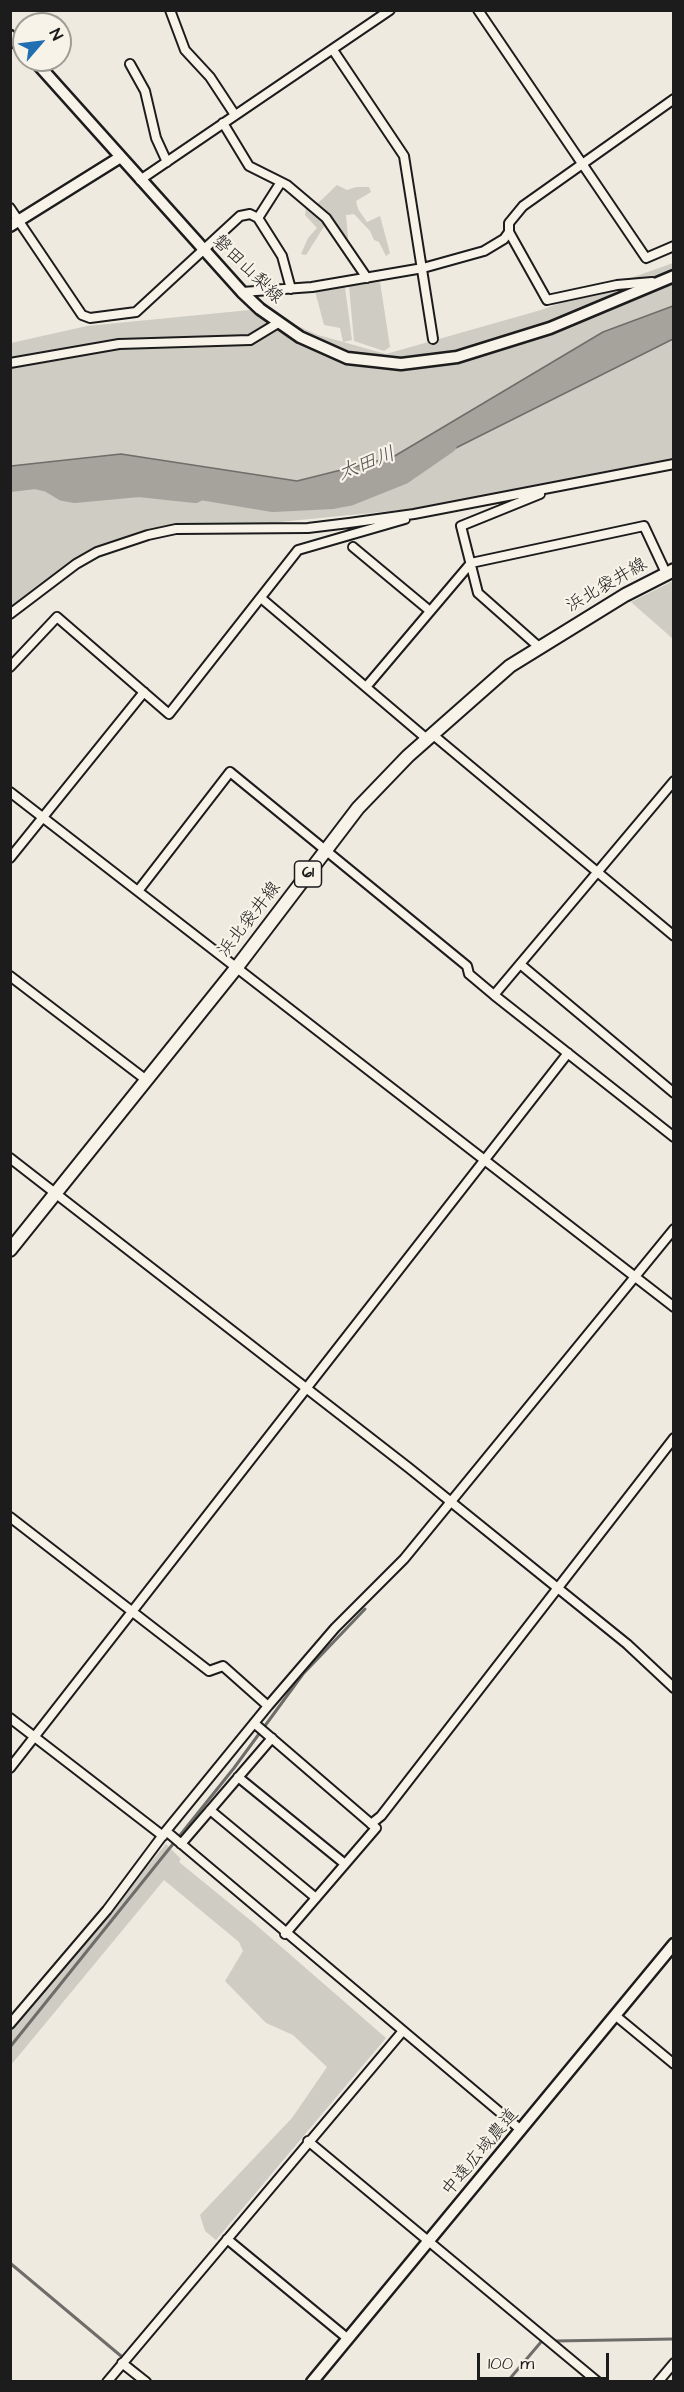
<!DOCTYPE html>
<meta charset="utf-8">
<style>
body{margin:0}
#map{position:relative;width:684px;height:2392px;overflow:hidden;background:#eeeae0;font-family:"Architects Daughter",sans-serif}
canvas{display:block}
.frame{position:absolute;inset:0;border:12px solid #1c1c1c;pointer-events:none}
.north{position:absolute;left:12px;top:12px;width:60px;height:60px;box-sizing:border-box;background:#f7f3e8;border:2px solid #9f9d96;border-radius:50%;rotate:62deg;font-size:16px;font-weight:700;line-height:24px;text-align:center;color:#1c1c1c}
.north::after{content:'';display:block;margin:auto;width:21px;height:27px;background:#1f6fb2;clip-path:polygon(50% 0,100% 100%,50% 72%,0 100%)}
.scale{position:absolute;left:477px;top:2353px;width:132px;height:27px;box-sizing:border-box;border:3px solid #1c1c1c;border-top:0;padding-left:8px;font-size:18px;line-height:21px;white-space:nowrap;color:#1c1c1c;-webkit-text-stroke:4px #f7f3e8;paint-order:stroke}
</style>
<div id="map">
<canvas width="684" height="2392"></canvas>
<div class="frame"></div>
<div class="north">N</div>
<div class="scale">100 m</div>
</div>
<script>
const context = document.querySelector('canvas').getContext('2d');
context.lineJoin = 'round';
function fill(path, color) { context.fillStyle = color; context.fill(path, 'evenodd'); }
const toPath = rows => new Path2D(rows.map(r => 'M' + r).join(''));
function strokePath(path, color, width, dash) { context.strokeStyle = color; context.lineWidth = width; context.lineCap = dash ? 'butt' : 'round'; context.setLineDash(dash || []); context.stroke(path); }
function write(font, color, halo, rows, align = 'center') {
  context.font = font + ' "Architects Daughter","Klee One",sans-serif'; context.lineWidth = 4.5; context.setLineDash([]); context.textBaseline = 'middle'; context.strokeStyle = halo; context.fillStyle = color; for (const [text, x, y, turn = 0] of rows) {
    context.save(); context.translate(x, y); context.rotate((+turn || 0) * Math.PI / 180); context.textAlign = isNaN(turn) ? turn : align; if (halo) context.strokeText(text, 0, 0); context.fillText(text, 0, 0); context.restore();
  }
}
const green = toPath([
 [337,185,347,190,356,187,369,187,371,192,356,201,358,209,367,222,380,216,390,253,386,256,379,242,374,240,370,231,354,214,346,215,348,237,345,249,325,225,306,255,301,254,308,238,317,228,305,215,306,208,317,204],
 [673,263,673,464,462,504,148,535,80,561,11,614,11,343,87,326,260,309,318,335,386,354,541,310],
 [380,282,390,347,384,351,354,341,349,286],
 [345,287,352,340,343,342,340,328,324,325,315,291],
 [673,581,673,639,631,602],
 [166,1844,181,1859,179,1862,255,1924,386,2038,216,2240,205,2231,200,2215,292,2118,327,2067,293,2035,266,2023,225,1981,243,1951,239,1942,164,1880,11,2065,11,2029]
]);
const water = toPath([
 [673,306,673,339,378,487,333,501,273,504,201,492,195,495,139,489,86,495,62,492,50,485,11,484,11,466,121,454,297,481,393,457,603,332,673,306]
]);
const stream = toPath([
 [10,2047,234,1768,303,1674,365,1609],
 [10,2263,152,2382],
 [554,2341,674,2339],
 [507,2382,541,2342,547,2341]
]);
const river = toPath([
 [10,484,35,481,48,484,63,493,74,495,139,489,195,495,201,492,273,504,333,501,349,498,404,476,449,445]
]);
const minor = toPath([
 [170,10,185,50,210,77,235,115],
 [478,10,646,258,674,246],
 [333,50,404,156,433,339],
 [130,64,145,91,156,138,167,162],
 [223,123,249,166,287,185,326,218,367,278],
 [140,180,390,10],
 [10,208,82,315,90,318,136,312,240,216,250,214,258,218,282,256,291,289],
 [258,218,281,182],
 [652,282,617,285,547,300,509,232,509,223,523,206,674,99],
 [242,292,312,287,423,268,484,251,504,239,509,232],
 [10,363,119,344,250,340,278,323],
 [353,547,430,611],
 [261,598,427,739],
 [10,614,76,564,97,552,148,535,176,529,308,528,349,523,414,514,674,464],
 [539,647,478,593,461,526,540,494],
 [10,667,57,617,169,714,298,550,405,519],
 [366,687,471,563,644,526,666,573],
 [432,734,674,936],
 [10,792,674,1307],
 [10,858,144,692],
 [138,891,230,772,467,966,469,974,494,995,674,1137],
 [520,964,674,1093],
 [10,976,145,1079],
 [494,995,674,781],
 [10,1158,409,1468,627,1644,674,1688],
 [10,1517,209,1671,223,1666,268,1706],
 [10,1718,163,1836],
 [254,1723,376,1828,285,1934],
 [10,1768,568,1053],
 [238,1777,345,1864],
 [210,1810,316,1898],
 [371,1824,381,1816,674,1438],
 [166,1831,521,2130],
 [181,1844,272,1738],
 [616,2016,674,2064],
 [10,2024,107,1910,166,1831,268,1706,335,1628,404,1559,674,1229],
 [308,2141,598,2382],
 [227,2239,347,2338],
 [122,2363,146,2382],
 [107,2382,402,2032],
 [658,2382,674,2363]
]);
const tertiary = toPath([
 [10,226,119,158],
 [312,2382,674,1944]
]);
const secondary = toPath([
 [10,36,24,50],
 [34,60,242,292,260,309,300,337,347,358,401,364,457,357,550,328,674,276]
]);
const primary = toPath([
 [10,1250,237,967,358,808,408,756,510,666,625,595,674,570]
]);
const shields = [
 [308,874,27]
];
const shieldNames = [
 ["61",308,874]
];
const streetNames = [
 ["磐田山梨線",247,270,44],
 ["浜北袋井線",607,586,-30],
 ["浜北袋井線",250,920,-52],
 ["中遠広域農道",481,2153,-50]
];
const waterNames = [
 ["太田川",367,465,-21]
];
fill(green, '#cfccc3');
fill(water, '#a6a39d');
strokePath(water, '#6f6d69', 1.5);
strokePath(stream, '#6f6d69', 3);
strokePath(river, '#a6a39d', 16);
strokePath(minor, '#1c1c1c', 12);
strokePath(tertiary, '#1c1c1c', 15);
strokePath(secondary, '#1c1c1c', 15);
strokePath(primary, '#1c1c1c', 16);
strokePath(minor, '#f7f3e8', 8);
strokePath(tertiary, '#f7f3e8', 10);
strokePath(secondary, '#f7f3e8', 10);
strokePath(primary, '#f7f3e8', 12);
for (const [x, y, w] of shields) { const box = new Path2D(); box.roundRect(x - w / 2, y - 13, w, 26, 4.5); context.fillStyle = '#f7f3e8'; context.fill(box); strokePath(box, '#1c1c1c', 1.5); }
write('bold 16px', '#1c1c1c', null, shieldNames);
write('18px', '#1c1c1c', '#f7f3e8', streetNames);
write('italic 20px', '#535250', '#f7f3e8', waterNames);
</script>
